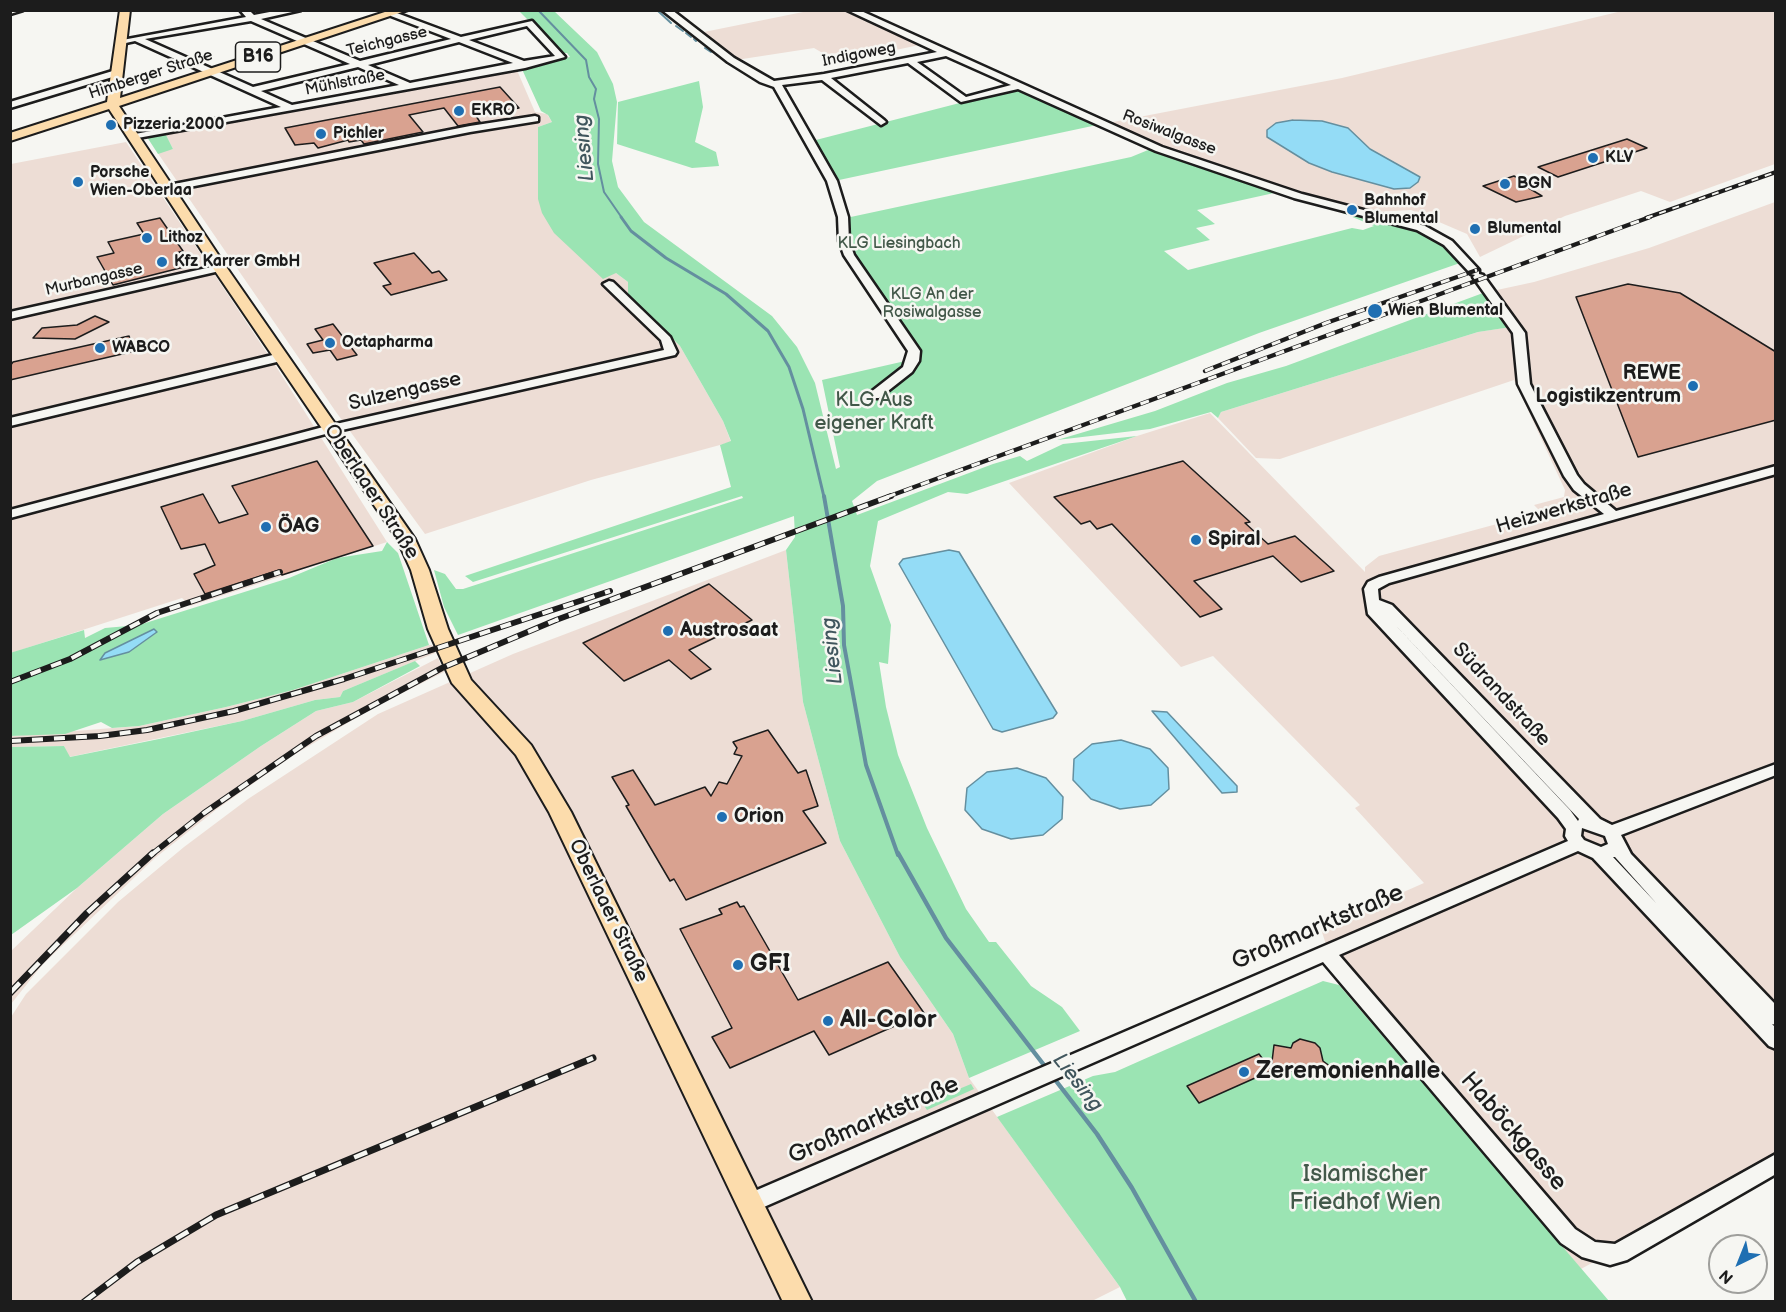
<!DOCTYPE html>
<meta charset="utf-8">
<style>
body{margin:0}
#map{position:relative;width:1786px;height:1312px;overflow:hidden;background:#f6f6f2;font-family:"Balsamiq Sans",sans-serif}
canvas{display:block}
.frame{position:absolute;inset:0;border:12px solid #1c1c1c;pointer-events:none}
.north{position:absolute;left:1708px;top:1234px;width:60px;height:60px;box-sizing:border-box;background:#f6f6f2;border:2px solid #9f9f9c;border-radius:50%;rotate:223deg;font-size:16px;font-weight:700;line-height:24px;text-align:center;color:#1c1c1c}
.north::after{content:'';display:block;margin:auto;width:21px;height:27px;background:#1f6fb2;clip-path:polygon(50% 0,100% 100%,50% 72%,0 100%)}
</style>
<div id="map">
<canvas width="1786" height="1312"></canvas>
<div class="frame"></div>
<div class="north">N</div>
</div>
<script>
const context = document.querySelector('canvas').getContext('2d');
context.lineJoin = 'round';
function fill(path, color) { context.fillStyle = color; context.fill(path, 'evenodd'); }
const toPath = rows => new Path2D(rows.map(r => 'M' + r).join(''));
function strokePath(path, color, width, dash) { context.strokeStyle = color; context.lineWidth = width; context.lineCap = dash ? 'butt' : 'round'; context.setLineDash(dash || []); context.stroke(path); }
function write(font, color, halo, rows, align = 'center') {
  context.font = font + ' "Balsamiq Sans",sans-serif'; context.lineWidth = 5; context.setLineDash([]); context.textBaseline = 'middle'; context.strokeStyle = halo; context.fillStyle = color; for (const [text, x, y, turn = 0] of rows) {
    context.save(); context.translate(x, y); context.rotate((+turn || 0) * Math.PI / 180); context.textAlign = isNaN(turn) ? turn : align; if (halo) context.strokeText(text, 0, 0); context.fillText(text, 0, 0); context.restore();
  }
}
const built = toPath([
 [808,11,844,11,919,45,854,59,843,52,826,55,814,48,736,60,699,33],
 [1622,11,1775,11,1775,164,1670,202,1641,191,1565,216,1480,257,1467,234,1411,210,1377,212,1315,197,1181,154,1108,123,1342,78],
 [516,68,535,112,547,114,552,122,538,127,538,142,616,273,628,282,629,294,680,346,723,421,731,442,591,480,425,534,336,412,157,152,173,149,165,133],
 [126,142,277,368,387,542,190,606,182,598,11,653,11,164],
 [1775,202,1775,1162,1581,1269,1339,985,1321,929,1341,917,1349,916,1424,883,1355,808,1360,805,1213,656,1181,667,1009,483,1137,436,1210,413,1365,572,1365,567,1379,556,1541,512,1534,505,1564,497,1565,490,1514,380,1280,459,1256,458,1218,418,1221,412,1478,332,1510,327,1483,293,1534,282,1649,248],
 [786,550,803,702,840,841,900,957,953,1034,969,1078,1120,1287,1090,1302,11,1302,11,1017,26,994,118,902,184,847,248,799,378,714,513,654],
 [429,645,432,645,435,653,343,691,340,697,315,700,242,721,69,757,64,746,11,747,10,736,139,726,226,707,293,690],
 [438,658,444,672,376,706,292,756,217,809,155,858,43,964,11,1004,11,951,77,888,163,814,261,746,316,711,353,702]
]);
const green = toPath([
 [519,11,554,11,597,52,613,84,617,102,612,161,618,187,644,222,772,316,797,347,815,383,836,469,840,467,822,380,914,359,849,245,846,218,1131,157,1153,148,1274,193,1197,210,1215,224,1196,228,1210,240,1164,251,1188,270,1352,228,1363,230,1374,226,1338,211,1414,229,1439,243,1460,263,1259,333,877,481,852,501,857,515,993,464,1020,456,1027,461,1063,444,1137,436,967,494,948,492,878,521,870,566,891,625,888,664,879,662,886,707,898,755,927,828,966,909,989,942,996,942,1031,986,1062,1007,1080,1031,969,1078,953,1034,900,957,840,841,803,702,786,550,795,537,794,516,458,635,444,607,434,570,445,574,456,589,463,589,743,498,742,496,473,582,465,576,731,487,720,445,731,441,723,421,680,346,628,294,628,282,616,273,603,279,554,233,542,213,538,199,538,127,552,122,548,115,541,111,521,67,570,57,567,53,561,53],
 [699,81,703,107,695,142,716,152,719,166,692,168,617,144,618,102],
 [1018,88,1097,125,839,180,812,141],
 [165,133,173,149,158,154,147,137],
 [1483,293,1511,327,1478,332,1221,412,1218,418,1211,412,1150,429,1057,440,1155,411,1227,383,1286,366],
 [387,542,398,553,429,645,293,690,226,707,139,726,112,728,101,722,65,734,10,736,10,653,84,630,85,638,105,628,139,625,289,578,337,558,382,551],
 [154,629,156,633,129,652,105,653],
 [415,661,420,666,353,702,316,711,261,746,163,814,77,888,11,935,11,747,64,746,70,757,159,739,242,721,315,700,340,697,343,691],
 [1323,981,1339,985,1609,1301,1127,1301,1120,1287,997,1117,1093,1076,1115,1072,1142,1060],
 [971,1084,974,1089,927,1110,923,1104]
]);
const water = toPath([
 [1293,120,1322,121,1348,128,1370,149,1420,177,1418,182,1410,188,1394,189,1332,172,1309,163,1267,137,1267,130,1276,123,1293,120],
 [949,550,959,552,1057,713,1053,718,1002,732,993,729,899,564,903,559,949,550],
 [154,629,157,632,129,652,100,660,105,653,154,629],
 [1152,711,1167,712,1237,786,1237,792,1222,793,1152,711],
 [1121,740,1150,749,1168,768,1169,789,1151,805,1120,809,1091,799,1073,780,1074,759,1092,744,1121,740],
 [1017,768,1046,778,1063,797,1062,819,1043,835,1011,839,982,829,965,810,967,788,987,772,1017,768]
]);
const streamFar3 = toPath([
 [538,10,586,60,589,77,596,89,594,99,599,119,598,164,604,192,622,218],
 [658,11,671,23],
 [676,26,683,31],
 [686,33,691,37],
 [694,39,696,41],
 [705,48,711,52]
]);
const streamFar2 = toPath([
 [621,217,631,231,666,258,726,294,768,331,789,367,803,409,824,497]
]);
const streamFar1 = toPath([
 [824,496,843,606,844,645,866,765,898,855]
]);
const stream = toPath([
 [898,853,946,938,1047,1069],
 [1053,1077,1097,1134,1132,1188,1196,1302]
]);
const building = toPath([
 [500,87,519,108,476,116,480,122,458,126,444,108,409,115,423,132,364,144,361,140,349,142,348,140,318,148,314,143,295,145,285,128,500,87],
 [1627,139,1647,148,1558,177,1538,167,1627,139],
 [1514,176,1527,183,1522,184,1542,196,1516,202,1483,186,1514,176],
 [160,218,183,251,179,252,188,266,113,285,97,257,114,253,108,242,144,234,137,223,160,218],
 [414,253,432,273,439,271,447,280,391,295,383,286,391,284,374,263,414,253],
 [1628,284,1680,293,1776,352,1776,420,1638,457,1576,297,1628,284],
 [95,316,109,322,75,339,33,338,42,328,77,325,95,316],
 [333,324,343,337,357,355,337,360,330,350,313,353,307,344,323,340,315,329,333,324],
 [129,336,135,351,10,380,10,366,13,362,129,336],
 [317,461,373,546,282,575,279,570,205,594,194,574,215,565,205,544,181,549,161,507,203,494,219,523,248,514,232,486,317,461],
 [1183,461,1250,522,1245,523,1268,544,1295,536,1334,571,1301,582,1273,556,1194,581,1222,609,1200,617,1112,524,1097,529,1090,521,1081,524,1054,497,1183,461],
 [709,584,752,620,689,650,711,669,691,679,669,660,624,681,583,643,709,584],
 [768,730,798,773,806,770,818,806,803,811,826,843,686,900,674,879,670,881,626,806,629,805,612,777,633,770,655,805,705,787,711,796,719,782,727,784,742,756,734,754,737,748,733,742,768,730],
 [737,902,740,907,744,906,798,1000,888,962,924,1013,829,1055,814,1031,730,1068,712,1037,732,1028,680,929,722,914,719,909,737,902],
 [1300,1039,1315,1043,1320,1048,1323,1061,1335,1070,1315,1078,1302,1076,1282,1066,1199,1103,1187,1086,1259,1054,1271,1070,1274,1045,1291,1048,1293,1043,1300,1039]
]);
const minor = toPath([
 [10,10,23,10,10,14,10,10],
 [240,10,249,10,254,15,280,10,301,10,261,19,360,61,451,39,391,16,390,14,394,12,461,37,532,21,565,57,525,68,132,139,130,137,135,134,281,107,135,41,121,44,117,41,246,17,240,10],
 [251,21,350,64,253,87,145,39,251,21],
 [527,26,555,56,524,61,469,40,527,26],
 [459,42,513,63,410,83,368,65,459,42],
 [358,67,399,85,292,105,261,91,358,67],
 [662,10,672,10,734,58,774,81,824,74,937,52,847,10,859,10,1162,147,1302,194,1425,226,1452,241,1479,270,1479,274,1483,275,1525,333,1530,384,1577,475,1584,484,1616,511,1776,466,1776,474,1389,583,1378,589,1379,600,1392,605,1600,819,1612,825,1776,764,1776,775,1621,835,1631,854,1776,1005,1776,1025,1772,1024,1776,1028,1776,1049,1769,1046,1593,858,1578,851,1339,955,1575,1229,1595,1242,1615,1244,1776,1154,1776,1174,1627,1260,1610,1265,1582,1257,1561,1243,1323,962,757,1210,750,1212,743,1210,740,1203,743,1196,1568,841,1565,836,1566,829,1558,818,1368,614,1364,589,1368,582,1379,577,1604,514,1574,490,1564,476,1518,384,1513,333,1473,277,1475,275,1471,274,1444,245,1417,230,1294,198,1156,151,1018,89,961,102,908,63,831,78,884,120,886,122,881,125,822,80,782,85,837,181,848,217,849,241,854,255,920,351,919,361,912,372,879,398,871,398,871,392,903,367,908,351,844,255,839,241,838,217,827,181,774,87,760,82,728,62,662,10],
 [946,56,1011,85,966,97,917,62,946,56],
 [1382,611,1579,819,1578,821,1570,810,1382,611],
 [1582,828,1605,836,1608,844,1601,847,1584,840,1581,836,1582,828],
 [1613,857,1615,857,1657,904,1613,857],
 [116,70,120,73,119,75,10,108,10,102,116,70],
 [535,116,538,117,538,121,470,132,169,191,164,188,169,185,470,126,535,116],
 [220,265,225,268,224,270,10,319,10,312,220,265],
 [609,281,613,282,670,337,677,352,675,355,333,432,10,518,10,510,327,426,664,350,661,340,605,286,603,284,609,281],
 [281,353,285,354,285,360,10,426,10,418,281,353]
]);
const major = toPath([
 [120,10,130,10,120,98,391,10,408,10,119,106,227,268,415,539,429,570,448,629,471,680,531,745,571,812,812,1302,783,1302,549,812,516,755,452,683,428,629,411,570,397,539,213,268,109,109,10,141,10,133,107,102,120,10]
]);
const railFar3 = toPath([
 [1646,218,1776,172]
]);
const railFar2 = toPath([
 [1205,371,1326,323,1477,270],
 [887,497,1650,217]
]);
const railFar1 = toPath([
 [10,682,70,659,157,613,280,572],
 [10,741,100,736,147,730,234,711,344,679,610,591],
 [151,855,204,813,316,736,442,668,556,620,891,496]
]);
const rail = toPath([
 [10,993,87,913,153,853],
 [84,1302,137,1262,216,1215,593,1058]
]);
const markers = [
 [459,111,6,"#1f6fb2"],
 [111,125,6,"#1f6fb2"],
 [321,134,6,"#1f6fb2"],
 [1593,158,6,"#1f6fb2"],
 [78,182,6,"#1f6fb2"],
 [1505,184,6,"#1f6fb2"],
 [1352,210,6,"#1f6fb2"],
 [1475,229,6,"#1f6fb2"],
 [147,238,6,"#1f6fb2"],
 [162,262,6,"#1f6fb2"],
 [1375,311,8,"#1f6fb2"],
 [330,343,6,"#1f6fb2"],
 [100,348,6,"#1f6fb2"],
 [1693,386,6,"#1f6fb2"],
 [266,527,6,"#1f6fb2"],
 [1196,540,6,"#1f6fb2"],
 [668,631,6,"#1f6fb2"],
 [722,817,6,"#1f6fb2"],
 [738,965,6,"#1f6fb2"],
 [828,1021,6,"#1f6fb2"],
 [1244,1072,6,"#1f6fb2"]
];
const farStreetnames = [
 ["Teichgasse",387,42,-14],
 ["Indigoweg",859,55,-11],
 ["Himberger Straße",151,75,-18],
 ["Mühlstraße",345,83,-11],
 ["Rosiwalgasse",1169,133,21],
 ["Murbangasse",94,280,-13]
];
const farPoinames = [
 ["EKRO",471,111],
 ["Pizzeria 2000",123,125],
 ["Pichler",333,134],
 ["KLV",1605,158],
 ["Porsche",90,173],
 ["Wien-Oberlaa",90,191],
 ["BGN",1517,184],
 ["Bahnhof",1364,201],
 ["Blumental",1364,219],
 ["Blumental",1487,229],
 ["Lithoz",159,238],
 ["Kfz Karrer GmbH",174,262],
 ["Wien Blumental",1388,311],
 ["Octapharma",342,343],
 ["WABCO",112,348]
];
const farParknames = [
 ["KLG Liesingbach",899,244],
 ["KLG An der",932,295],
 ["Rosiwalgasse",932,313]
];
const shields = [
 [258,57,45]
];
const shieldNames = [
 ["B16",258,57]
];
const poiNames = [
 ["REWE",1681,374,"right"],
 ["Logistikzentrum",1681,397,"right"],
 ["ÖAG",278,527],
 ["Spiral",1208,540],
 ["Austrosaat",680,631],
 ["Orion",734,817]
];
const streetNames = [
 ["Sulzengasse",405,392,-13],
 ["Oberlaaer Straße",371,492,57],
 ["Heizwerkstraße",1564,509,-16],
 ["Südrandstraße",1501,695,47],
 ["Oberlaaer Straße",608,911,64]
];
const parkNames = [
 ["KLG Aus",874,401],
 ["eigener Kraft",874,424]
];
const waterNames = [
 ["Liesing",585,148,-95],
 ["Liesing",833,651,-96],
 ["Liesing",1077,1083,52]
];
const nearStreetnames = [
 ["Großmarktstraße",1318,928,-23],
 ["Großmarktstraße",874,1121,-24],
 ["Haböckgasse",1513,1132,49]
];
const nearPoinames = [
 ["GFI",750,965],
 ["All-Color",840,1021],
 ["Zeremonienhalle",1256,1072]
];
const nearParknames = [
 ["Islamischer",1365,1175],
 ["Friedhof Wien",1365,1203]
];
fill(built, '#edddd5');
fill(green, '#9be4b3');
fill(water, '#94dcf6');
strokePath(water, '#648f9f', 1.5);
strokePath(streamFar3, '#648f9f', 2);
strokePath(streamFar2, '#648f9f', 3);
strokePath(streamFar1, '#648f9f', 4);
strokePath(stream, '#648f9f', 4.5);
fill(building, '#d9a290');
strokePath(building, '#1c1c1c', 1.5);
strokePath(minor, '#1c1c1c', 5);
strokePath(major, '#1c1c1c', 4);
fill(minor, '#f6f6f2');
fill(major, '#fcdcac');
strokePath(railFar3, '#1c1c1c', 4);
strokePath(railFar2, '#1c1c1c', 4.5);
strokePath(railFar1, '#1c1c1c', 6);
strokePath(rail, '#1c1c1c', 7);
strokePath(railFar3, '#f6f6f2', 2, [7]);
strokePath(railFar2, '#f6f6f2', 3, [9]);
strokePath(railFar1, '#f6f6f2', 4, [11]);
strokePath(rail, '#f6f6f2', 4.5, [14]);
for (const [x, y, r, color] of markers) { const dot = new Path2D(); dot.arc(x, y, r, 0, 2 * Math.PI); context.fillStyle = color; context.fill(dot); strokePath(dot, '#f6f6f2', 2); }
write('16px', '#1c1c1c', '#f6f6f2', farStreetnames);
write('bold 16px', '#1c1c1c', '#f6f6f2', farPoinames, 'left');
write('16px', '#425849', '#f6f6f2', farParknames);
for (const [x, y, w] of shields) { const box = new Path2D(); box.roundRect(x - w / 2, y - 15, w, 30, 4.5); context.fillStyle = '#f6f6f2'; context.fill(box); strokePath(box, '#1c1c1c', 1.5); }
write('bold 18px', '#1c1c1c', null, shieldNames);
write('bold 20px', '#1c1c1c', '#f6f6f2', poiNames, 'left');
write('20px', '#1c1c1c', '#f6f6f2', streetNames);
write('20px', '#425849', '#f6f6f2', parkNames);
write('italic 21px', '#40565d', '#f6f6f2', waterNames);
write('24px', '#1c1c1c', '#f6f6f2', nearStreetnames);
write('bold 24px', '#1c1c1c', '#f6f6f2', nearPoinames, 'left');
write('24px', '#425849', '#f6f6f2', nearParknames);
</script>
